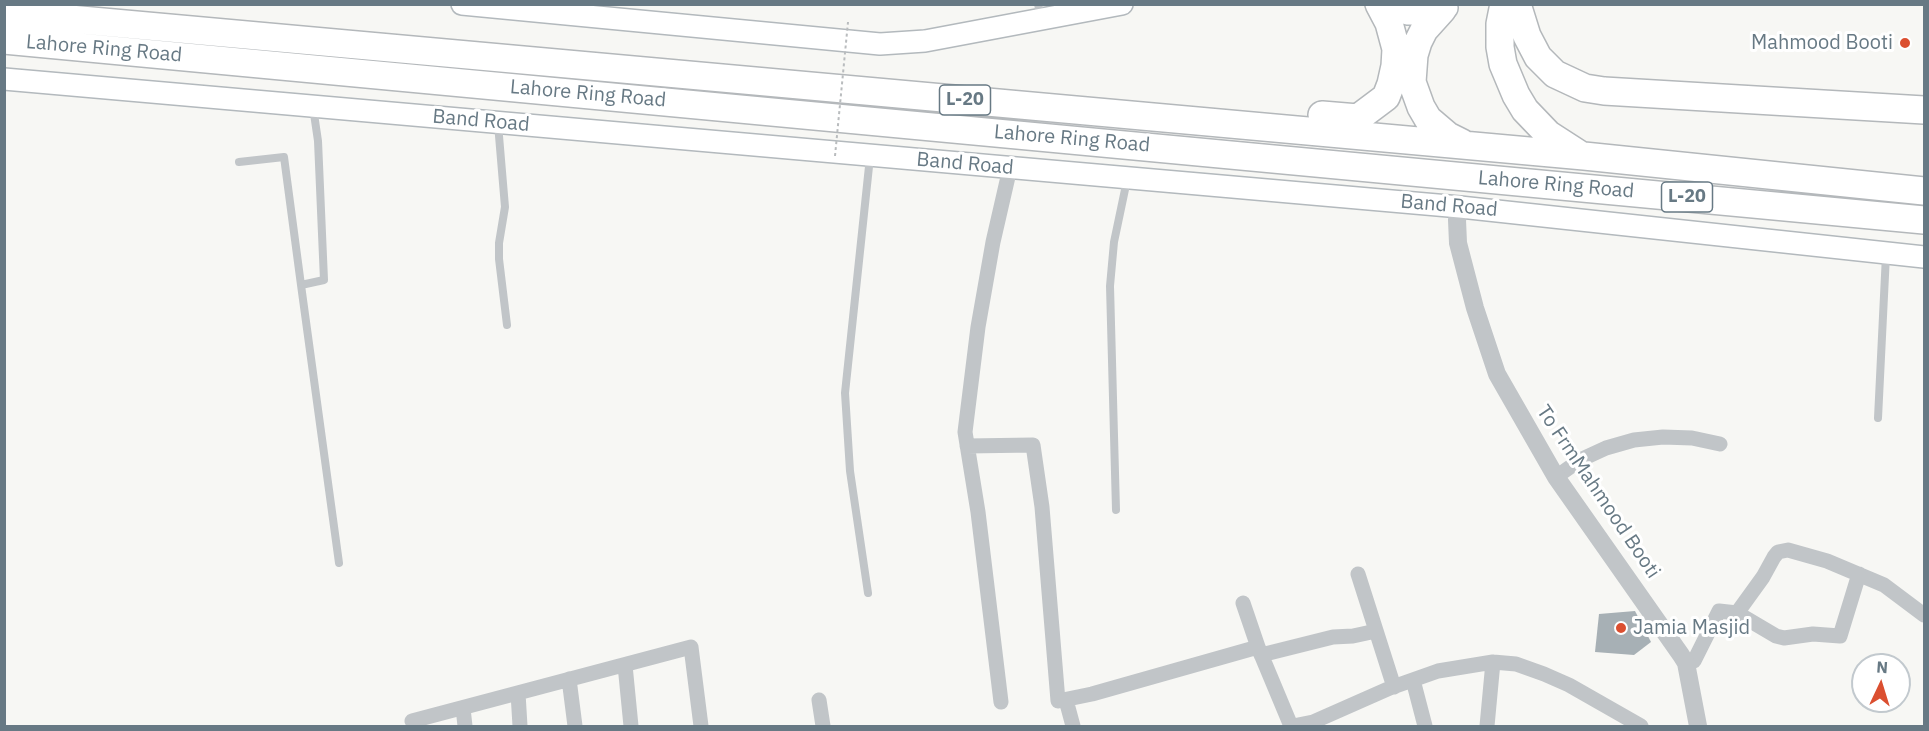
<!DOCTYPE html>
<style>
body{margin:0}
#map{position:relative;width:1929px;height:731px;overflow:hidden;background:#f7f7f4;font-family:"IBM Plex Sans",sans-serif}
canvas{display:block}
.frame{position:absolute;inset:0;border:6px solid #677984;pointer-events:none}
.north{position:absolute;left:1851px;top:653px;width:60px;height:60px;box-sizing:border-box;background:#fff;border:2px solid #c2c9ce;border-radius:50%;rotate:4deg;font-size:16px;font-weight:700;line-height:24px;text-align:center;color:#677984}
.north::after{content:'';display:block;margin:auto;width:21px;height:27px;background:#db4f30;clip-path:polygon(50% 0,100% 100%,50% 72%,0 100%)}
</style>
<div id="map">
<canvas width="1929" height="731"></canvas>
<div class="frame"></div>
<div class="north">N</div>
</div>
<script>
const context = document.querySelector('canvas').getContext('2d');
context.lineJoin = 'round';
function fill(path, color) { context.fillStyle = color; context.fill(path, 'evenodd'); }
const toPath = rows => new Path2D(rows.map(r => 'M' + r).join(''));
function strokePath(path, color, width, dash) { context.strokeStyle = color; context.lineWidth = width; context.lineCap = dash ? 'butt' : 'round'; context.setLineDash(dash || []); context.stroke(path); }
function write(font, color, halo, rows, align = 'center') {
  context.font = font + ' "IBM Plex Sans",sans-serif'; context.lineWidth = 6; context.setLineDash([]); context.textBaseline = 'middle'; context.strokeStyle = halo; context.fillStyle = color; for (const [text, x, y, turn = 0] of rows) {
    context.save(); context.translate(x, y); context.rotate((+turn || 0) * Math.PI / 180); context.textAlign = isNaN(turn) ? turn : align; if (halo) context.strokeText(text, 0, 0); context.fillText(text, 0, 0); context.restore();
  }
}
const building = toPath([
 [1635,611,1651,642,1634,655,1595,652,1599,614]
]);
const service = toPath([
 [1038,4,1041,18],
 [313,107,318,141,324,280,301,285,339,563],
 [498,124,505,207,499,243,499,259,507,325],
 [239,162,284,157,301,285],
 [1878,418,1886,255],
 [1116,510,1110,286,1114,242,1127,180],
 [868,593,850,471,845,393,870,157]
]);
const minor = toPath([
 [967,446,1033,445,1042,507,1058,701,1092,694,1258,647,1243,603],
 [1556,477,1580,460,1606,448,1634,440,1663,437,1692,438,1720,444],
 [1358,574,1394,687],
 [1737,613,1763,577,1774,557,1778,552,1788,550,1827,561,1884,585,1924,615],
 [1258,647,1291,726],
 [1261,655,1333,637,1353,636,1376,631],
 [1686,663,1694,661,1719,611,1737,613,1776,636,1784,638,1813,634,1840,636,1859,574],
 [625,665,631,726],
 [569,679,575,726],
 [1413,680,1425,726],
 [518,693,520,726],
 [819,700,823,726],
 [1066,700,1073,726],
 [1001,702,978,512,965,432,978,327,993,242,1010,168],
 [463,708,465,726],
 [412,721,691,647,701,726],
 [1293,726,1313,722,1390,688,1438,671,1493,662,1516,664,1544,674,1569,685,1641,726],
 [1487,726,1493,662]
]);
const tertiary = toPath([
 [1460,207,1457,220,1458,243,1475,308,1497,374,1556,477,1681,655,1686,663,1698,726]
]);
const secondary = toPath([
 [462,4,880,44,925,41,1122,4],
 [1383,4,1392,10,1408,14,1425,14,1447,8],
 [4,79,1460,207,1924,257]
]);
const motorway = toPath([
 [1504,4,1500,24,1500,47,1503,64,1516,95,1525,110,1548,134,1579,154],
 [1517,4,1527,36,1538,57,1555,74,1585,88,1604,91,1924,110],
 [1442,10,1424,30,1418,42,1414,55,1412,82,1421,107,1428,119,1448,136,1462,143],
 [4,13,1584,156,1924,191],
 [4,40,1924,220],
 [1322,115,1358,118,1386,97,1391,84,1395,66,1396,49,1389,23,1379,4]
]);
const pathBridge = toPath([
 [835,156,848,22]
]);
const markers = [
 [1905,43,6,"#db4f30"],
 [1621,628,6,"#db4f30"]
];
const shields = [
 [965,100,51],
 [1687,197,51]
];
const shieldNames = [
 ["L-20",965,100],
 ["L-20",1687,197]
];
const poiNames = [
 ["Mahmood Booti",1893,43],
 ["Jamia Masjid",1633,628,"left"]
];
const streetNames = [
 ["Lahore Ring Road",104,49,5],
 ["Lahore Ring Road",588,94,5],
 ["Band Road",481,121,5],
 ["Lahore Ring Road",1072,139,5],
 ["Band Road",965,164,5],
 ["Lahore Ring Road",1556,185,5],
 ["Band Road",1449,206,5],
 ["To FrmMahmood Booti",1598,492,56]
];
fill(building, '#a7b0b5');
strokePath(secondary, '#b3b9bd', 24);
strokePath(motorway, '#b4b8bb', 30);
strokePath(service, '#c1c5c8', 8);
strokePath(minor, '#c1c5c8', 15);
strokePath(tertiary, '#c1c5c8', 18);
strokePath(secondary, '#fff', 21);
strokePath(motorway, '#fff', 27);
strokePath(pathBridge, '#b9bcbe', 2, [3, 3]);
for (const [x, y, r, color] of markers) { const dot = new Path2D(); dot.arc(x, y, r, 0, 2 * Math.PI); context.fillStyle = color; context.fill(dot); strokePath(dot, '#fff', 2); }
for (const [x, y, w] of shields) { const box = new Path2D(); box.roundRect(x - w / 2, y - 15, w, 30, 4.5); context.fillStyle = '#fff'; context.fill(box); strokePath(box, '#677984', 1.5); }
write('bold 18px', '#677984', null, shieldNames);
write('20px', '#677984', '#fff', poiNames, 'right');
write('20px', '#677984', '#fff', streetNames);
</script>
